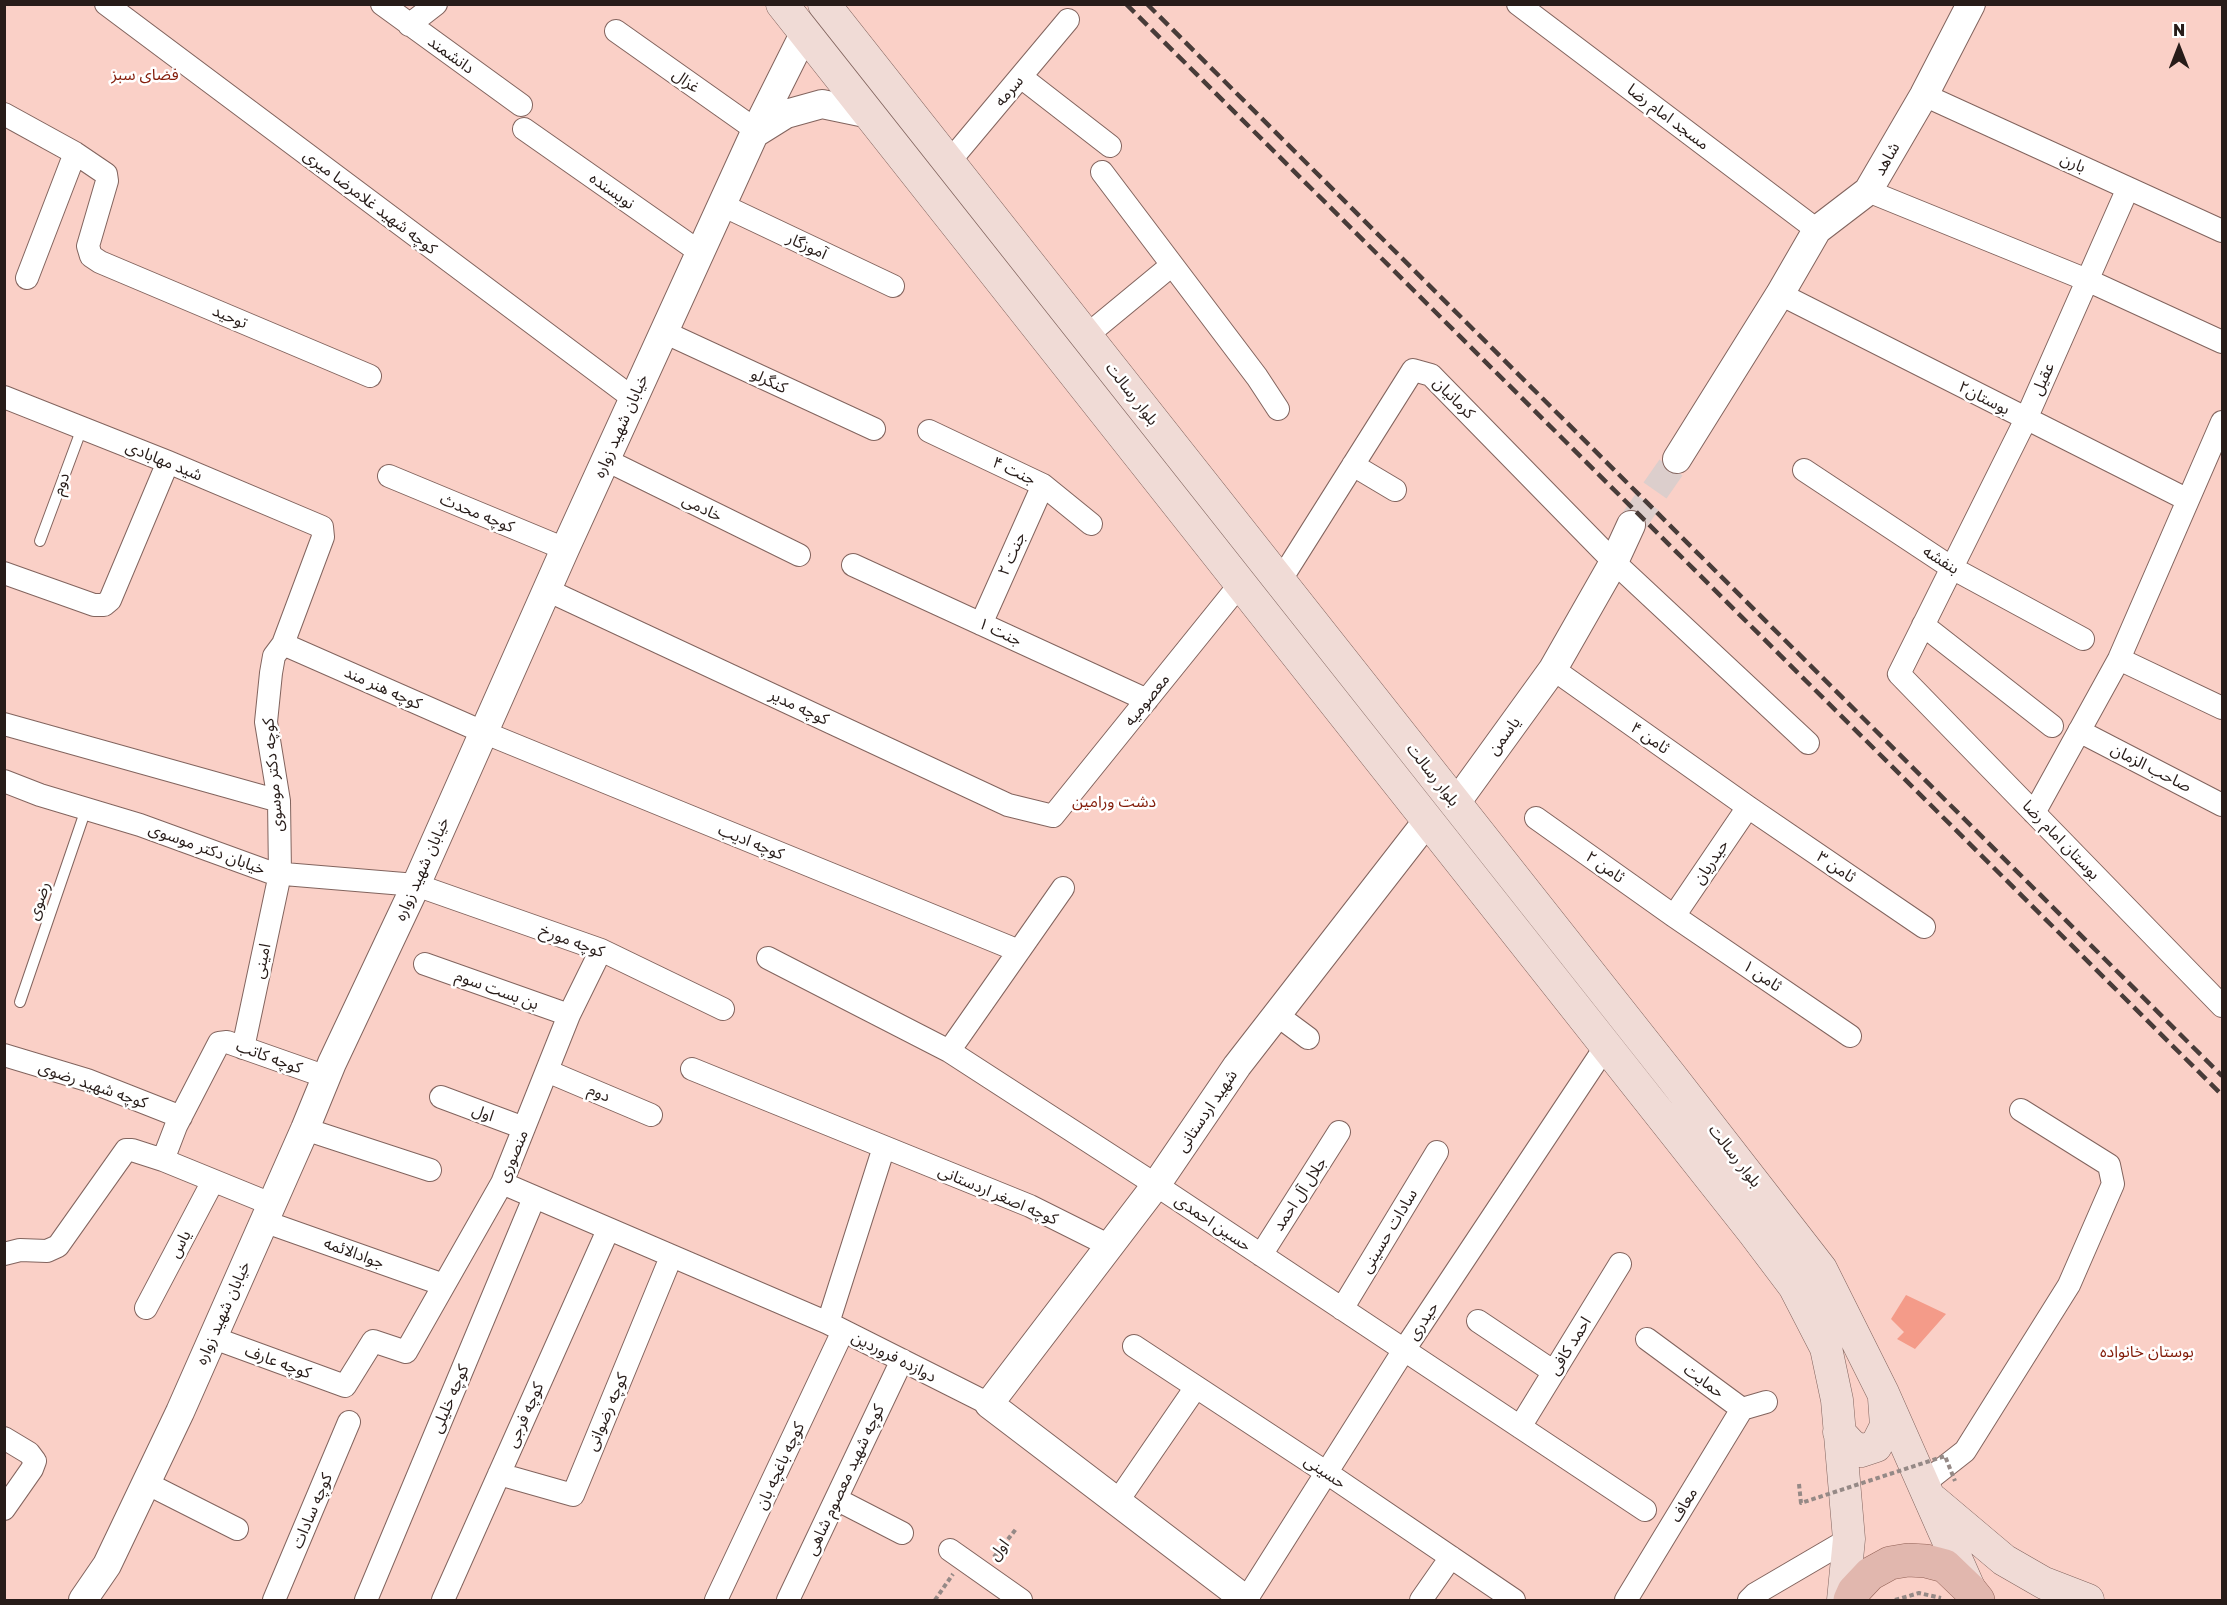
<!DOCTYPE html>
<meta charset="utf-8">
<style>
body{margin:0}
#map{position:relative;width:2227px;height:1605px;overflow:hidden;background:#fceeeb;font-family:"Golos Text",sans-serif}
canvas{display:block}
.frame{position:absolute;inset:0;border:6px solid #271c19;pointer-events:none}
.north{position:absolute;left:2149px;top:18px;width:60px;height:60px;-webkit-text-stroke:4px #fff;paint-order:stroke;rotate:0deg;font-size:16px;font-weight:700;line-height:24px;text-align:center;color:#271c19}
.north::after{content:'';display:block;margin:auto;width:21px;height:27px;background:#271c19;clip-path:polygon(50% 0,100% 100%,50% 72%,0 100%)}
</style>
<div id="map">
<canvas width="2227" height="1605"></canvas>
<div class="frame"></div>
<div class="north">N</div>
</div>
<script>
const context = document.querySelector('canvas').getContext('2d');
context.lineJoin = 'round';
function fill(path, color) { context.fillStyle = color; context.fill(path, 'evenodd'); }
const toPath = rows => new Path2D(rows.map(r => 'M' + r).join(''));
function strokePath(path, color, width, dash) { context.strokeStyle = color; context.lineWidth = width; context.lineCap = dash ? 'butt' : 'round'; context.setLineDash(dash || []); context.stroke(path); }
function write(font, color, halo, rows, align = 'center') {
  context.font = font + ' "Golos Text","Noto Sans Arabic",sans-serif'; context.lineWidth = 5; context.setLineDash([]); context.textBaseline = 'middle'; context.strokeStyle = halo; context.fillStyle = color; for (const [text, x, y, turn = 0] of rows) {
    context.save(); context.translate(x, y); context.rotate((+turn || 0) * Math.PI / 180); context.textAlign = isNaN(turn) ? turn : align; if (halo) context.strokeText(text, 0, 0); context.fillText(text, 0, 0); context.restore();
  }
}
const green = toPath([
 [5,5,2222,5,2222,1600,5,1600]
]);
const building = toPath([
 [1906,1295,1946,1314,1915,1349,1897,1339,1904,1332,1891,1319]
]);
const tertiaryTunnel = toPath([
 [1631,525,1677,459]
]);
const path = toPath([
 [994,1557,1016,1529],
 [935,1600,953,1574],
 [1895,1600,1919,1593,1941,1598]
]);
const service = toPath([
 [40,541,82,428],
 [20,1002,86,809]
]);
const minor = toPath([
 [106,4,634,399],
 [382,4,521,105],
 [1518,4,1817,230],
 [409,25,436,4],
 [616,31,756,130],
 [1021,77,1110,146],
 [1924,95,2222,231],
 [4,114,75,153,106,174,107,181,88,246,91,256,100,262,370,376],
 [524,129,701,253],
 [949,162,1068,20],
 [1102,172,1257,377,1278,409],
 [2128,188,2026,419,1899,674,2222,1006],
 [1868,191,2087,280,2222,342],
 [722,205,893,286],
 [27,278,75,153],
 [1780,294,2188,500],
 [664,332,874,429],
 [1086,336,1172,265],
 [4,397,168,462,322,527,323,537,283,644,274,656,271,673,266,722,279,801,280,874,243,1048],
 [929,431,1043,485,1091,524],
 [606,460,799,555],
 [1353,465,1395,490],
 [1804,470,1952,568,2083,639],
 [389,476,565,549],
 [853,565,1147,700],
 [4,573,94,605,104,605,110,600,168,462],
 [1280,581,1413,370,1431,375,1614,562,1808,743],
 [547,590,1008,805,1053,816,1241,583],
 [981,624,1043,485],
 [1923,625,2052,726],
 [283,644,483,732,1019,951],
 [2119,659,2222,708],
 [1553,669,1748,807,1924,927],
 [4,724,279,801],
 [2079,731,2222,805],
 [4,781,40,795,140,825,272,873,416,885,601,950,723,1009],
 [2034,813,2119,659,2222,422],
 [1536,818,1674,916,1850,1036],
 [1674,916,1748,807],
 [768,958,949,1051,1156,1185,1645,1510],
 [425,964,569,1015],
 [1277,1015,1308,1038],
 [949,1051,1063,888],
 [4,1055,87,1080,181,1117],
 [692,1069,1030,1206,1110,1246],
 [547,1071,651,1115],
 [441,1097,524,1128],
 [305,1129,430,1170],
 [163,1160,176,1126,219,1043,227,1042,318,1074],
 [502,1183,828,1323,989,1404],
 [263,1221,444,1285],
 [4,1254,20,1250,47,1251,58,1246,126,1150,132,1150,163,1160,271,1204],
 [1261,1255,1339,1132],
 [146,1308,213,1181],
 [1342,1309,1437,1152],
 [1478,1321,1554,1372],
 [828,1323,884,1147],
 [211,1337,345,1386,373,1341,406,1352,502,1183,569,1015,601,950],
 [1647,1339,1742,1409,1766,1402],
 [1134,1346,1327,1473,1514,1600],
 [1520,1427,1620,1264],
 [4,1438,29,1453,35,1461,32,1469,4,1509],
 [499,1474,573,1495,671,1257],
 [146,1483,237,1529],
 [1923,1484,1965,1451,2069,1285,2113,1184,2109,1165,2021,1110],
 [836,1499,902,1533],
 [1117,1502,1196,1387],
 [950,1550,1021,1600],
 [274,1600,349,1422],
 [366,1600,534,1198],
 [443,1600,608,1230],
 [716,1600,843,1331],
 [788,1600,902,1360],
 [1246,1600,1404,1350,1606,1046],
 [1421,1600,1451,1557],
 [1626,1600,1742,1409],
 [1749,1600,1755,1594,1849,1539]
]);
const tertiary = toPath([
 [754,134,786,114,822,104,870,114],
 [1677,459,1780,294,1817,230,1868,191,1924,95,1971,4],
 [1456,803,1553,669,1614,562,1631,525],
 [83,1600,107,1565,180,1412,305,1129,332,1063,416,885,565,549,756,130,805,32],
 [1246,1600,989,1404,1156,1185,1237,1066,1428,820]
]);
const secondary = toPath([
 [782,4,1754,1233,1794,1286,1826,1348,1837,1400,1849,1539,1843,1600],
 [824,4,1671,1076,1821,1269,1883,1393,1970,1590],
 [1839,1432,1851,1445,1861,1451,1876,1446,1886,1426,1884,1398],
 [1934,1501,2004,1560,2044,1583,2088,1600]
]);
const primary = toPath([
 [1850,1600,1854,1591,1870,1574,1890,1563,1908,1560,1926,1561,1945,1566,1970,1590,1978,1600]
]);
const rail = toPath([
 [1126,4,2222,1095],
 [1147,4,2222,1076]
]);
const pathBridge = toPath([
 [1799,1484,1801,1503,1945,1456,1955,1481]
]);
const streetNames = [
 ["دانشمند",451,55,36],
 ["غزال",686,81,35],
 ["سرمه",1009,91,-50],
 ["مسجد امام رضا",1668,117,37],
 ["شاهد",1887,159,-60],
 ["بارن",2073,163,24],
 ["نویسنده",612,191,35],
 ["کوچه شهید غلامرضا میری",370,202,37],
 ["آموزگار",807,246,25],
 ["توحید",230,317,23],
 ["عقیل",2043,379,-66],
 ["کنگرلو",769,381,25],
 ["بلوار رسالت",1132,394,52],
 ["کرمانیان",1454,398,45],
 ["بوستان۲",1984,398,27],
 ["خیابان شهید زواره",621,426,-66],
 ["شید مهابادی",164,461,22],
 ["جنت ۴",1014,471,25],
 ["دوم",61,484,-70],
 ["خادمی",702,508,26],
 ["کوچه محدث",477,513,22],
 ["جنت ۲",1012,554,-66],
 ["بنفشه",1941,560,32],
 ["جنت ۱",1000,632,25],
 ["کوچه هنر مند",383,688,24],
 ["معصومیه",1147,700,-51],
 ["کوچه مدیر",799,707,25],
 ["یاسمن",1504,736,-54],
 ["ثامن ۴",1650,738,35],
 ["صاحب الزمان",2151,768,27],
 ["کوچه دکتر موسوی",273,775,-95],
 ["بلوار رسالت",1433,775,52],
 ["بوستان امام رضا",2061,840,46],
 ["کوچه ادیب",751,842,22],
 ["خیابان دکتر موسوی",207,849,20],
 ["حیدریان",1711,862,-56],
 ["ثامن ۲",1605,867,35],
 ["ثامن ۳",1836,867,34],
 ["خیابان شهید زواره",422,869,-66],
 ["رضوی",39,901,-71],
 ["کوچه مورخ",572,941,20],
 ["امینی",262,961,-78],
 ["ثامن ۱",1762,976,34],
 ["بن بست سوم",497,990,20],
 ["کوچه کاتب",269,1057,20],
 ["کوچه شهید رضوی",93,1085,19],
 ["دوم",599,1093,23],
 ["شهید اردستانی",1207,1111,-56],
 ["اول",483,1113,20],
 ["منصوری",513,1156,-67],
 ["بلوار رسالت",1735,1156,52],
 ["جلال آل احمد",1300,1194,-57],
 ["کوچه اصغر اردستانی",998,1195,23],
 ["حسین احمدی",1213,1223,34],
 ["سادات حسینی",1389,1231,-59],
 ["یاس",180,1244,-62],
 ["جوادالائمه",354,1253,20],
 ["خیابان شهید زواره",223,1313,-66],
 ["حیدری",1423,1321,-56],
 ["احمد کافی",1570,1346,-58],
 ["دوازده فروردین",894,1357,27],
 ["کوچه عارف",278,1362,20],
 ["حمایت",1704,1381,36],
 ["کوچه خلیلی",450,1399,-67],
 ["کوچه رضوانی",607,1412,-67],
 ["کوچه فرجی",525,1415,-66],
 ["کوچه باغچه بان",780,1466,-65],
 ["حسینی",1325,1472,34],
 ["کوچه شهید معصوم شاهی",845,1480,-65],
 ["معاف",1684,1505,-59],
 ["کوچه سادات",312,1511,-67],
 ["اول",999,1550,-52]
];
const parkNames = [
 ["فضای سبز",145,75],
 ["دشت ورامین",1114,802],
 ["بوستان خانواده",2147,1352]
];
fill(green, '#fad0c7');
fill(building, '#f49b89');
strokePath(tertiaryTunnel, '#dccecc', 28, [28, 14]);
strokePath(service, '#82645e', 12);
strokePath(minor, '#82645e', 24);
strokePath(tertiary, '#82645e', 30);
strokePath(secondary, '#82645e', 33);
strokePath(primary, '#936257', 34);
strokePath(path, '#958986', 4, [4.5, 3]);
strokePath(service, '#fff', 10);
strokePath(minor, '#fff', 22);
strokePath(tertiary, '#fff', 28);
strokePath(secondary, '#f0dbd6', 32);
strokePath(primary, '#e1b7ae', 33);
strokePath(rail, '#483c39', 4.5, [12, 6]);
strokePath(pathBridge, '#958986', 4, [4.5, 3]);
write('16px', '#271c19', '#fff', streetNames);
write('16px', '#831c09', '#fff', parkNames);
</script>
